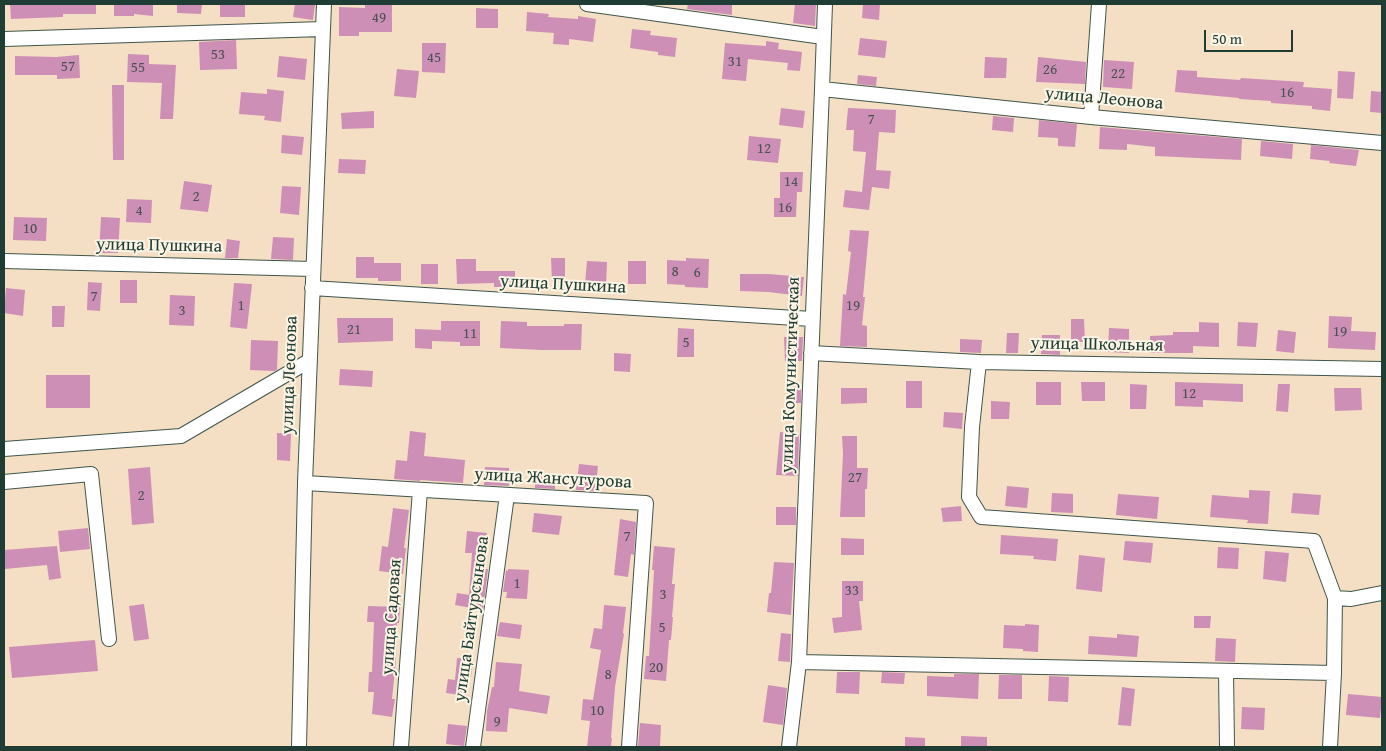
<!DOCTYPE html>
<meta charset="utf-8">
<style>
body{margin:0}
#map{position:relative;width:1386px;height:751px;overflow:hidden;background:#f5dfc4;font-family:"Gentium Book Plus",serif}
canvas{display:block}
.frame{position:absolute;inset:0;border:5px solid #1f3d34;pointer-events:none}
.scale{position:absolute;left:1204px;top:30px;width:89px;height:22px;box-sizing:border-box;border:2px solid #1f3d34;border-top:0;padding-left:6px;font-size:15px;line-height:18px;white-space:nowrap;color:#1f3d34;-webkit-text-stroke:4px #fcf5e5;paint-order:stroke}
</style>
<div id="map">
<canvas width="1386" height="751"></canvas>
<div class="frame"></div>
<div class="scale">50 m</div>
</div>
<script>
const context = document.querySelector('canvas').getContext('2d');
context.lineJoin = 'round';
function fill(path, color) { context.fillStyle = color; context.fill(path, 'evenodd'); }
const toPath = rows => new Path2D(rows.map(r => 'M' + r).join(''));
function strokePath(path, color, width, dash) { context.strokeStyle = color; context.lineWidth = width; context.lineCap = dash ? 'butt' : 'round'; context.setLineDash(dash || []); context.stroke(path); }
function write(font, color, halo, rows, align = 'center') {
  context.font = font + ' "Gentium Book Plus",serif'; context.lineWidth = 4; context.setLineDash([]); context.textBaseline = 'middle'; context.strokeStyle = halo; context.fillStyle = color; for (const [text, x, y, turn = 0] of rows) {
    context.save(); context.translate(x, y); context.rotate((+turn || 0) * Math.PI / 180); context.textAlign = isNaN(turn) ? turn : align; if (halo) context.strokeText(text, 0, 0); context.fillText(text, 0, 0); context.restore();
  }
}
const building = toPath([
 [10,4,96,4,96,14,63,14,63,17,11,19],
 [114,4,153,4,153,16,134,14,134,16,114,16],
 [177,4,202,4,201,14,177,13],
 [220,4,245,4,245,17,220,17],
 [295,4,315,4,313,20,293,17],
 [365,4,392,4,392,32,359,32,359,36,339,36,339,7,365,8],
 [688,4,732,4,732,15,687,9],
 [795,4,816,4,815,26,793,23],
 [863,4,880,4,879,20,862,18],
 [476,8,498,9,498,28,476,28],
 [527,12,549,14,548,17,578,19,578,16,596,19,593,42,569,39,569,45,553,44,554,33,526,31],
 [632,29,651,31,650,35,677,38,675,57,658,55,658,52,630,48],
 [860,38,887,41,885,58,858,55],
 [236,40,237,69,200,70,199,42],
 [766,41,779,43,778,49,802,52,800,71,787,70,788,63,748,59,746,81,722,79,725,43,766,46],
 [422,43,446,43,445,73,422,72],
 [128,54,149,55,149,64,176,65,173,119,160,119,162,83,127,82],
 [79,55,80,78,57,79,57,75,15,75,15,56,56,57],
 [279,56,307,59,305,80,277,77],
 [985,57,1007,58,1006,78,984,78],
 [1038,57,1086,62,1085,84,1036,82],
 [1104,60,1134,62,1132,89,1103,87],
 [397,69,419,71,416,98,394,96],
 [1177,70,1197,71,1197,77,1240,80,1241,78,1304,82,1303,87,1332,89,1330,111,1312,109,1312,106,1271,103,1271,101,1239,99,1239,98,1175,92],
 [1338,71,1355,72,1353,99,1337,98],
 [858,75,877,77,876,86,857,84],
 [112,85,124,85,124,160,113,160],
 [267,89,284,91,281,122,264,120,265,116,239,114,241,92,267,94],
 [1371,91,1382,92,1382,113,1370,112],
 [781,108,805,111,803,128,779,125],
 [848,108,896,110,895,133,879,132,876,170,891,171,889,189,872,187,869,210,843,207,845,190,862,192,866,152,853,151,854,130,846,130],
 [374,111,374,128,342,129,341,113],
 [993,116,1014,118,1013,132,992,130],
 [1039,120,1077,124,1075,147,1058,146,1058,138,1038,137],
 [1100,127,1242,139,1241,160,1155,156,1155,147,1127,144,1127,150,1099,149],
 [282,135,304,137,302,155,281,153],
 [749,136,781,139,778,163,747,160],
 [1261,141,1293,144,1292,159,1260,156],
 [1311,145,1359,150,1356,166,1329,163,1330,161,1310,159],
 [339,159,366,160,365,174,338,173],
 [780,172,803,172,802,192,797,192,796,217,774,217,774,198,780,198],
 [184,181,212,185,208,212,180,209],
 [282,186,301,187,299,215,280,213],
 [127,199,152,200,151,223,126,222],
 [14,217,47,218,46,241,13,240],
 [101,217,120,218,118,253,99,253],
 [850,230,869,231,863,297,865,297,862,325,867,326,867,347,840,346,843,294,846,295,851,252,848,251],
 [273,237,294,238,293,260,271,259],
 [227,239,240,241,238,258,225,258],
 [356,257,374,257,374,263,401,263,401,281,378,281,378,278,356,278],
 [551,258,565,258,565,282,552,282],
 [686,258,709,259,708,288,685,287,685,285,667,284,667,260,686,261],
 [456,259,476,259,476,271,515,271,515,287,494,287,494,283,457,284],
 [587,261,607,262,606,286,585,284],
 [628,261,646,261,646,284,628,284],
 [421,264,438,264,438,284,421,284],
 [740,274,769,274,804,277,802,296,768,292,740,291],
 [120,280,137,280,137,303,120,303],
 [88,282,102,283,100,311,87,310],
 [234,283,252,284,247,329,230,327],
 [6,288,25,290,23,316,4,313],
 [170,295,195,296,194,326,169,325],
 [52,306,65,306,64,327,52,327],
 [1329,316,1352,317,1351,331,1376,332,1375,350,1328,348],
 [337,318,393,318,393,341,338,343],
 [1071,319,1084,319,1085,342,1071,342],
 [441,321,480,321,480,346,460,346,460,342,432,341,432,349,415,348,415,329,441,330],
 [501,321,527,322,527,326,564,326,564,324,582,324,581,350,542,350,500,348],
 [1199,322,1219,323,1219,347,1193,346,1193,353,1150,353,1150,336,1173,335,1173,332,1199,332],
 [1238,322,1258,323,1256,347,1237,346],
 [678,328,694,329,694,357,677,357],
 [1109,328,1129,329,1129,353,1108,352],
 [1278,330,1296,332,1294,353,1276,351],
 [1007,333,1019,333,1018,353,1006,353],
 [1042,335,1060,335,1060,355,1041,354],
 [784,337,803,337,802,361,785,361],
 [960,339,982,340,981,353,960,352],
 [251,340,278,341,277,370,274,371,250,370],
 [614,353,631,354,630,372,614,371],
 [340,369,373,371,372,387,339,385],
 [46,375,90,375,90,408,46,408],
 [906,381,922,381,922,408,906,408],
 [1036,382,1061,382,1061,405,1036,405],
 [1081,382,1105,382,1105,401,1082,401],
 [1175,382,1243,384,1243,402,1203,400,1203,407,1175,406],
 [788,384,801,385,801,403,788,403],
 [1130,384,1147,385,1146,409,1130,409],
 [1278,384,1290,384,1288,412,1276,411],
 [841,388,867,388,867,403,841,404],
 [1334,388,1361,388,1362,410,1335,411],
 [991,401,1010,402,1009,419,991,419],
 [944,412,963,413,962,429,943,427],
 [410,431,426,433,424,456,465,460,463,483,420,480,420,481,394,479,396,460,407,461],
 [780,432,799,434,798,476,776,475],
 [277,433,291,434,290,461,277,460],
 [842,436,857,436,857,468,868,468,867,489,865,489,865,517,840,517,843,454],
 [579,464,598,466,595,491,576,490],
 [150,467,154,523,132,525,128,469],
 [485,467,509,468,509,486,484,485],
 [535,475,555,475,555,489,535,488],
 [1007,486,1029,488,1027,508,1005,506],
 [1249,490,1270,491,1268,524,1247,523,1248,520,1210,517,1212,495,1249,498],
 [1052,493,1073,494,1073,513,1051,512],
 [1293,493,1321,495,1319,515,1291,513],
 [1118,494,1159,497,1157,519,1116,515],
 [961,506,962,521,943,522,941,508],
 [776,507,796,507,796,525,776,525],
 [393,508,409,510,404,548,406,548,403,574,379,571,382,546,388,547],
 [534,513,562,516,559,535,532,532],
 [620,519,636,522,634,555,631,554,628,577,614,575],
 [88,528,90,549,60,552,58,531],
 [467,531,487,533,485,569,488,569,483,610,455,605,457,593,469,595,472,553,465,553],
 [1001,535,1058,539,1056,561,1033,559,1034,556,1000,554],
 [841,538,864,539,864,555,841,555],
 [1125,541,1153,543,1151,563,1123,560],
 [57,546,61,578,49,580,47,565,5,569,4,550],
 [654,546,675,548,672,584,675,584,672,617,673,617,671,640,669,640,666,681,644,679,646,656,649,656,652,606,654,570,652,570],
 [1218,547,1239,548,1238,569,1217,568],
 [1265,551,1289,553,1286,582,1263,579],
 [1079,555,1105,558,1102,592,1076,589],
 [774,562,794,563,791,615,767,612,769,593,771,593],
 [508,569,529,570,527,599,506,598,507,592,503,592,506,570,508,571],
 [842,581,863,581,863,601,859,601,862,630,834,633,832,618,842,617],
 [144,604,149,639,134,641,129,606],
 [604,605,626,607,623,633,624,634,615,687,611,738,612,738,611,747,587,747,590,721,581,720,583,699,593,700,601,650,590,648,594,628,602,629],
 [368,606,400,607,399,623,397,623,396,660,392,699,395,699,392,717,372,714,374,692,368,692,369,672,372,672,374,622,367,622],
 [1194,616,1211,616,1210,628,1194,628],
 [500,622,522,625,520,639,497,636],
 [1025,624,1039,625,1038,652,1023,651,1023,649,1003,648,1004,625,1025,626],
 [781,633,791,634,790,662,778,661],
 [1117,634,1139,636,1137,657,1088,654,1089,636,1117,638],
 [1216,638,1236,639,1235,662,1215,661],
 [95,640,98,671,12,678,9,647],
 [457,658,473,659,471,677,470,677,467,696,446,693,448,679,455,680],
 [496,662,522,664,519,691,550,696,547,714,509,708,507,732,486,731,487,711,492,687,494,687],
 [837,672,860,672,859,694,836,693],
 [882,672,905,673,904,684,881,683],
 [954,674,979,674,978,699,927,696,927,676,954,677],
 [999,675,1022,675,1022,699,998,699],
 [1049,676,1069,677,1068,702,1048,701],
 [768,685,787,688,783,725,763,722],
 [1122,687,1135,689,1131,726,1118,725],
 [1348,694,1382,697,1380,718,1346,715],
 [1242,707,1265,708,1264,730,1241,729],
 [640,723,661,725,660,747,638,747],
 [448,724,467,726,464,746,446,744],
 [961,736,987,737,987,747,961,747],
 [905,737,925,738,925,747,905,747]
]);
const minor = toPath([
 [587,4,823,37],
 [4,39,323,29],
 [822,89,1091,117,1382,143],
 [1091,117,1099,4],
 [4,261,313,269],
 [312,288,812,319],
 [811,353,979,362,1382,369],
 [979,362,972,427,969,497,981,517,1314,541,1335,598],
 [4,449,181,436,309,361],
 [4,482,91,474,109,639],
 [305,483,646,503,629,747],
 [799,662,1334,673,1330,747],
 [1226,671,1227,747],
 [1334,673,1335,598,1351,599,1382,593],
 [299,747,305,483,324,4],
 [401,747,420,490],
 [473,747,507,495],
 [789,747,799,662,822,89,825,4]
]);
const numberNames = [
 ["49",379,18],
 ["53",218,55],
 ["45",434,58],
 ["31",735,62],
 ["57",68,67],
 ["55",138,68],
 ["26",1050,70],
 ["22",1118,74],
 ["16",1287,93],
 ["7",871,120],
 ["12",764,149],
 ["14",791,182],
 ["2",196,197],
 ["16",785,208],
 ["4",139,211],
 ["10",30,229],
 ["8",675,272],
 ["6",697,273],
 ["7",94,297],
 ["1",241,306],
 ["19",853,306],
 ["3",182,311],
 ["21",354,330],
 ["19",1340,332],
 ["11",470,334],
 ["5",686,343],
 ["12",1189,394],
 ["27",855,478],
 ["2",141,496],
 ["7",627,537],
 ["1",517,584],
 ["33",852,591],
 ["3",663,595],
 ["5",662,628],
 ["20",656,668],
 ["8",608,675],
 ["10",597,711],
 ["9",497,722]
];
const streetNames = [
 ["улица Леонова",1104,99,5],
 ["улица Пушкина",159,246,1],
 ["улица Пушкина",563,285,3],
 ["улица Школьная",1097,345,1],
 ["улица Леонова",290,375,-88],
 ["улица Комунистическая",791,375,-88],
 ["улица Жансугурова",553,479,3],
 ["улица Садовая",392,617,-86],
 ["улица Байтурсынова",472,619,-82]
];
fill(building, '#cd8fb5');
strokePath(minor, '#3f554a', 16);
strokePath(minor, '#fff', 14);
write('15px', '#4a5254', null, numberNames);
write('18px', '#1f3d34', '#fcf5e5', streetNames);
</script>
